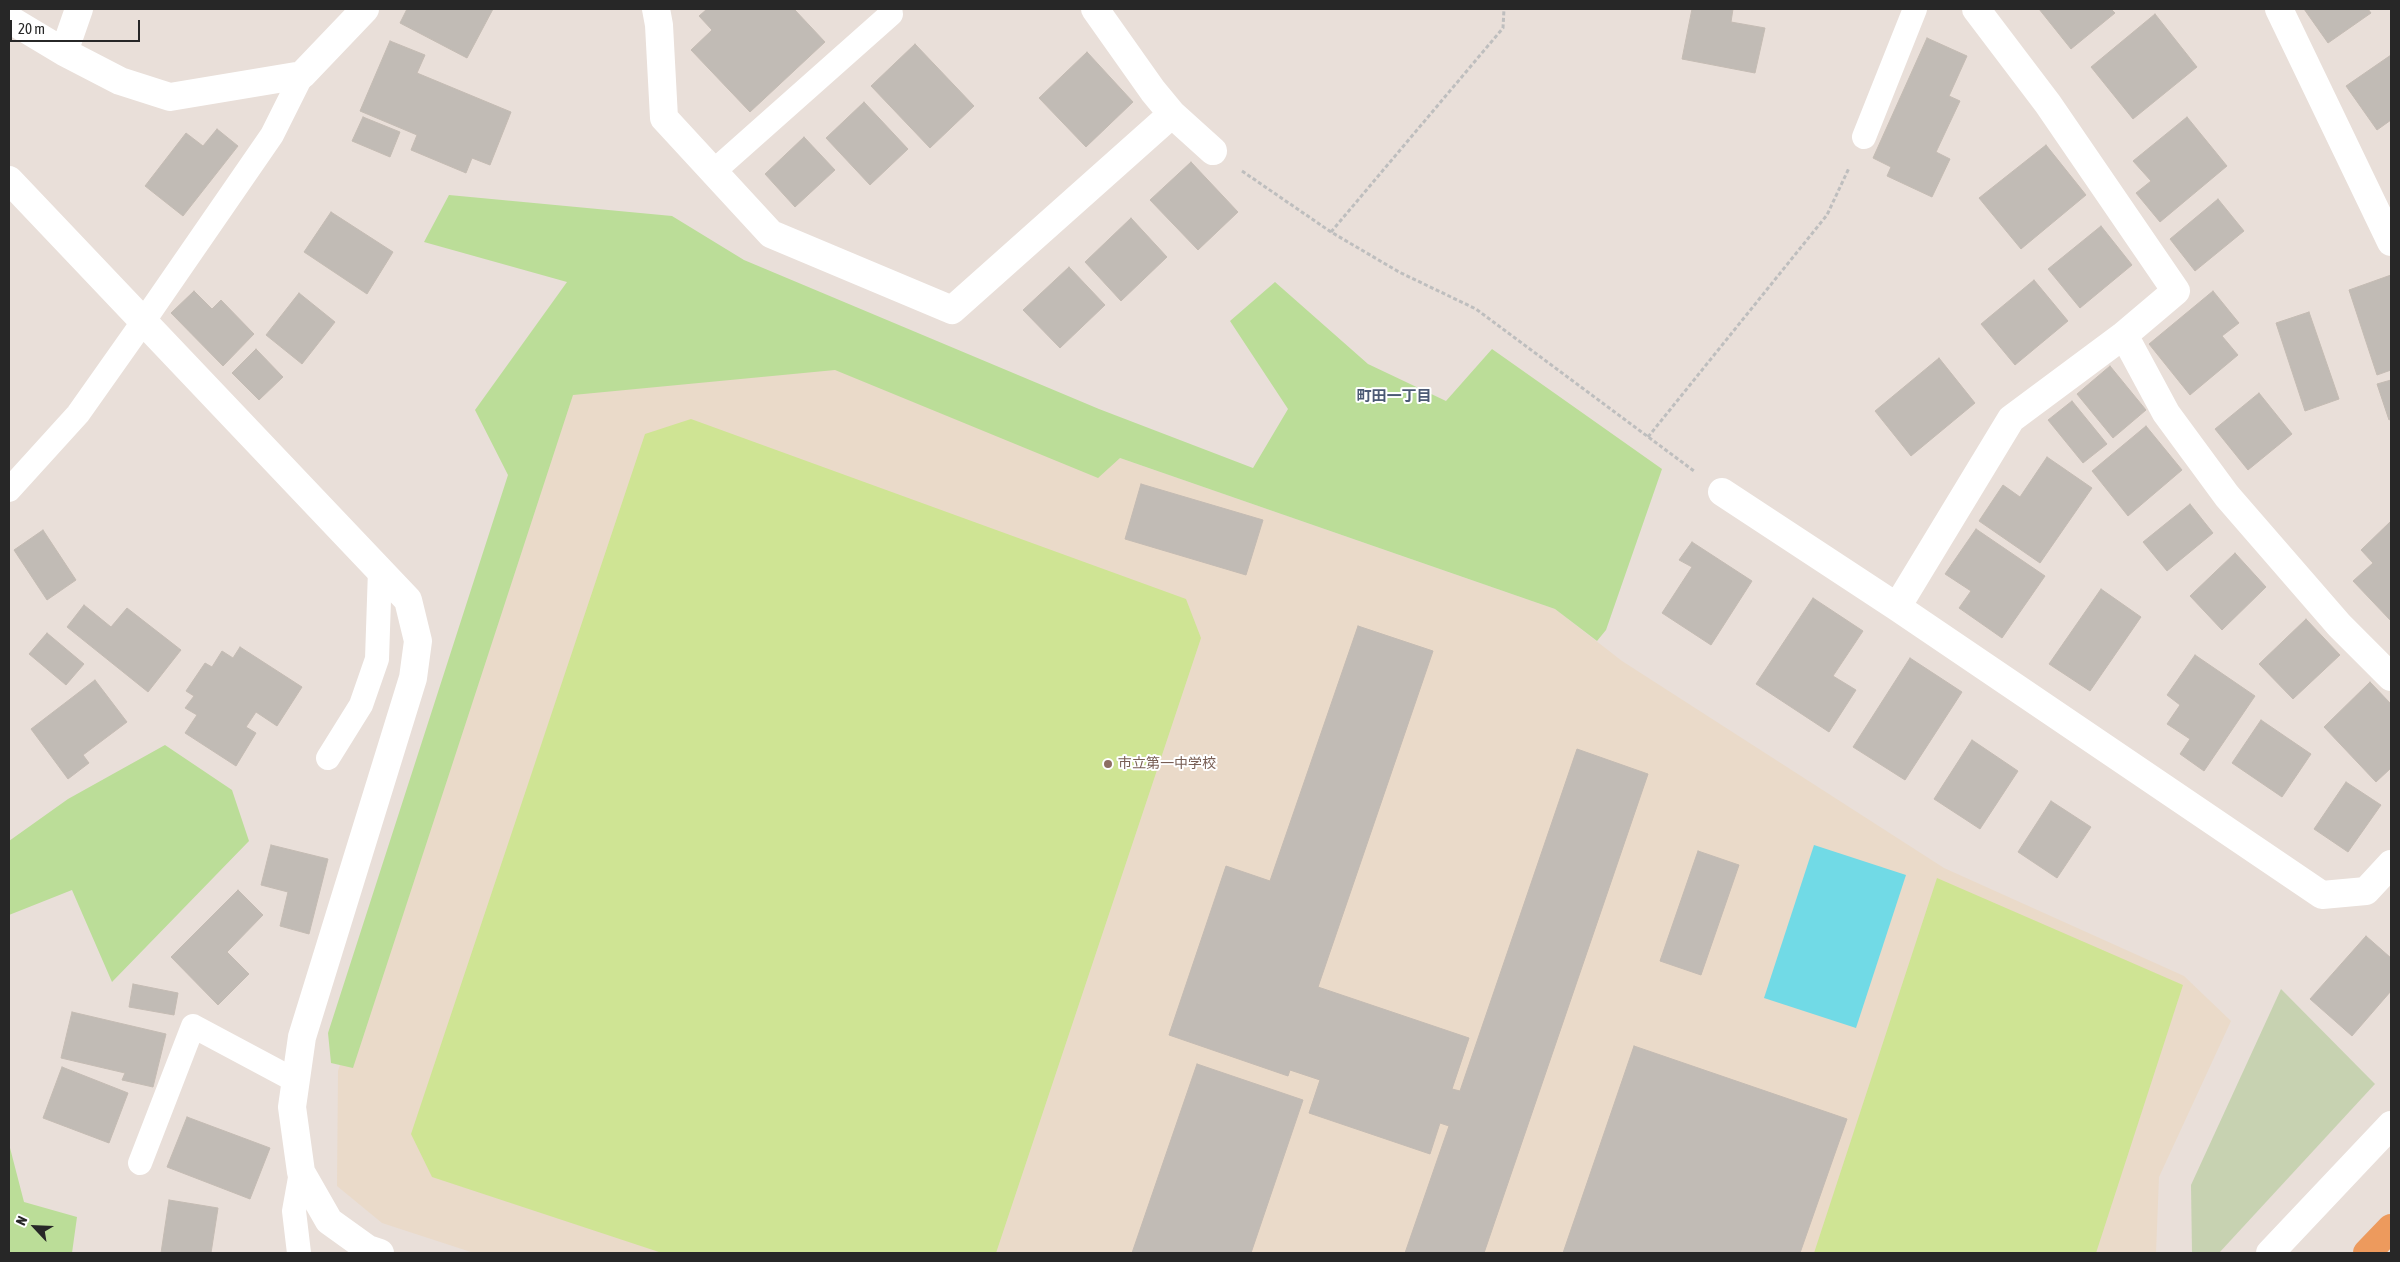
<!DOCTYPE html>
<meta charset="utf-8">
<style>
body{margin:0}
#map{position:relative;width:2400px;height:1262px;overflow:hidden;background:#e9dfd9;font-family:"Asap Condensed",sans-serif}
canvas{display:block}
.frame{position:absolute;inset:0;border:10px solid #272727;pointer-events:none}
.north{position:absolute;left:10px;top:1202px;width:50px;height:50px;-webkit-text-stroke:4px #fff;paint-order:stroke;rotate:295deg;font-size:14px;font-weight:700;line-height:20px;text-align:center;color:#272727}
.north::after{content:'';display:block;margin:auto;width:18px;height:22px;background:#272727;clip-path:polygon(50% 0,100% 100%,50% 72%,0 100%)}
.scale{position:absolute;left:10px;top:20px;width:130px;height:22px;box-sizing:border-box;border:2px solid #272727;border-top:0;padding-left:6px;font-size:15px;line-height:18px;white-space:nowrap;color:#272727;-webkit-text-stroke:4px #fff;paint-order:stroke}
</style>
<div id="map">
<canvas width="2400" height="1262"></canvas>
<div class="frame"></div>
<div class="north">N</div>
<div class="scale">20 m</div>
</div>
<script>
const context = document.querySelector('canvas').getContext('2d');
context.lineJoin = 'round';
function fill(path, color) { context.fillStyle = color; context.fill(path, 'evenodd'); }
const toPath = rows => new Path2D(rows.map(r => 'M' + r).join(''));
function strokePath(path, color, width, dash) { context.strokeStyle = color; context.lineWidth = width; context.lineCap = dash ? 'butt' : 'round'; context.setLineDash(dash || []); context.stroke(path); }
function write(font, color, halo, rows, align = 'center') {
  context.font = font + ' "Asap Condensed","Noto Sans JP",sans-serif'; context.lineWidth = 4; context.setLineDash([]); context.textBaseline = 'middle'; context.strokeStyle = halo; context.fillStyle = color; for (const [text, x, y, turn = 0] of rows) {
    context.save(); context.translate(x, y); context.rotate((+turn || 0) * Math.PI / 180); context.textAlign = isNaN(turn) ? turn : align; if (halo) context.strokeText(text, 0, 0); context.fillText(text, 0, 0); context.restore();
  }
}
const education = toPath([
 [832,352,1120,458,1555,609,1622,661,1944,868,2184,976,2231,1021,2159,1177,2156,1253,474,1253,382,1223,337,1186,338,1071,554,381]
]);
const green = toPath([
 [449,195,672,216,744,260,1099,409,1253,468,1288,409,1230,321,1275,282,1368,364,1446,401,1492,349,1662,469,1606,630,1597,641,1555,609,1120,458,1098,478,835,370,573,395,353,1068,331,1063,328,1033,508,475,475,410,567,282,424,242],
 [165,745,232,790,249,841,112,982,72,890,9,915,9,841,68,799],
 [9,1144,24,1202,77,1217,72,1253,9,1253]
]);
const cemetery = toPath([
 [2281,989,2375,1084,2219,1253,2192,1253,2191,1185]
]);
const pitch = toPath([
 [691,419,1186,599,1201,638,996,1253,662,1253,432,1177,411,1134,645,434],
 [1937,878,2183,985,2096,1253,1814,1253]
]);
const water = toPath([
 [1814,845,1906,875,1856,1028,1764,998]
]);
const building = toPath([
 [407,9,493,9,467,58,400,23,407,9],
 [707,9,794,9,825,42,750,112,691,50,712,30,699,16,707,9],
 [1692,9,1733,9,1731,22,1765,28,1755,73,1682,59,1692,9],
 [2039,9,2111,9,2115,13,2071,49,2039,9],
 [2304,9,2368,9,2371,13,2328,43,2304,9],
 [2155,14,2197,67,2133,119,2091,67,2155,14],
 [1927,38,1967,56,1949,96,1960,101,1936,152,1950,159,1932,197,1887,176,1891,167,1873,158,1927,38],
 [390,41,425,55,417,73,511,112,490,165,472,158,466,173,411,150,417,135,360,111,390,41],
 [915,44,974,106,930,148,871,86,915,44],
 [1087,52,1133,102,1086,147,1039,98,1087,52],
 [2391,55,2391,120,2377,130,2346,86,2391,55],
 [864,102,908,149,870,185,826,138,864,102],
 [363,117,400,132,390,157,352,141,363,117],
 [2187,117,2227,166,2160,222,2136,193,2151,181,2133,161,2187,117],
 [217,129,238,146,183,216,145,186,186,133,203,146,217,129],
 [804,137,835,170,795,207,765,174,804,137],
 [2046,145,2086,195,2021,249,1979,198,2046,145],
 [1191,162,1238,212,1198,250,1150,200,1191,162],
 [2218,199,2244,231,2195,271,2170,239,2218,199],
 [331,212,393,252,367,294,304,252,331,212],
 [1131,218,1167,257,1121,301,1085,262,1131,218],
 [2101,226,2132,265,2080,308,2048,269,2101,226],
 [1069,267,1105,305,1060,348,1023,310,1069,267],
 [2391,275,2391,370,2377,375,2349,290,2391,275],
 [2034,280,2068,321,2015,365,1981,324,2034,280],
 [194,291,212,309,221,300,254,334,223,366,171,313,194,291],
 [2213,291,2239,323,2222,336,2238,355,2190,395,2149,344,2213,291],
 [299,293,335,322,302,364,266,335,299,293],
 [2309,312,2339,399,2305,411,2276,323,2309,312],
 [256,349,283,377,259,400,232,373,256,349],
 [1939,358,1975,403,1911,456,1875,411,1939,358],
 [2110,366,2146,410,2113,438,2077,394,2110,366],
 [2391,380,2391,419,2389,420,2377,384,2391,380],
 [2259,393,2292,434,2248,470,2215,429,2259,393],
 [2072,401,2107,444,2083,463,2048,420,2072,401],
 [2146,426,2182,470,2128,516,2092,471,2146,426],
 [2047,457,2092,488,2040,563,1979,521,2003,485,2020,497,2047,457],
 [1141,484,1263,520,1246,575,1125,539,1141,484],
 [2190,504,2213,533,2167,571,2143,542,2190,504],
 [2391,521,2391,621,2353,581,2373,563,2361,550,2391,521],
 [1976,529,2045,576,2002,638,1959,608,1971,591,1945,574,1976,529],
 [43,530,76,580,47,600,14,550,43,530],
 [1692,542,1752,581,1711,645,1662,613,1692,567,1679,560,1692,542],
 [2235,553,2266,587,2222,630,2190,596,2235,553],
 [2101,589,2141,617,2090,691,2049,664,2101,589],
 [1813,598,1863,631,1833,676,1856,690,1829,732,1756,684,1813,598],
 [84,605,111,627,127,608,181,650,148,692,67,627,84,605],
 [2306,619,2340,655,2293,699,2259,664,2306,619],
 [1358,626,1433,651,1318,987,1469,1038,1452,1089,1460,1091,1577,749,1648,774,1484,1253,1405,1253,1449,1126,1440,1123,1430,1154,1309,1113,1320,1080,1290,1070,1288,1076,1169,1035,1226,866,1270,881,1358,626],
 [47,633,84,664,66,685,29,654,47,633],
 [240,647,302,687,277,726,256,712,246,727,256,733,236,766,185,733,197,715,185,708,194,696,186,691,205,663,212,667,222,651,233,658,240,647],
 [2195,655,2255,696,2204,771,2180,754,2190,739,2167,724,2180,705,2167,695,2195,655],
 [1910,658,1962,692,1905,780,1853,747,1910,658],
 [95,680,127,722,83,755,89,763,68,779,31,729,95,680],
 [2370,682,2391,704,2391,768,2376,782,2324,727,2370,682],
 [2261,720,2311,754,2282,797,2232,763,2261,720],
 [1972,740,2018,771,1980,829,1934,799,1972,740],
 [2346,782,2381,805,2348,852,2314,829,2346,782],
 [2051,801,2091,827,2057,878,2018,852,2051,801],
 [271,845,328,859,309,934,280,926,288,892,261,885,271,845],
 [1698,851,1739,865,1701,975,1660,961,1698,851],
 [238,890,263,915,227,952,249,974,218,1005,171,957,238,890],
 [2366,936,2391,958,2391,991,2352,1036,2310,999,2366,936],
 [133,984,178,993,174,1015,129,1007,133,984],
 [72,1012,166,1034,153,1087,122,1080,125,1073,61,1058,72,1012],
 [1634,1046,1847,1119,1800,1253,1563,1253,1634,1046],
 [1197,1064,1303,1100,1251,1253,1132,1253,1197,1064],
 [62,1067,128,1093,109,1143,43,1118,62,1067],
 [187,1117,270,1148,250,1199,167,1167,187,1117],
 [169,1200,218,1208,211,1253,161,1253,169,1200]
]);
const path = toPath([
 [1242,171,1331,232,1399,272,1476,309,1694,471],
 [1331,232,1503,28,1504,9],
 [1648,437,1827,215,1849,168]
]);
const service = toPath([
 [1864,137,1915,9],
 [713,172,891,14],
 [9,490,78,414,143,322,272,135,302,75],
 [328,758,361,705,377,659,380,570],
 [140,1163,193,1026,296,1081],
 [299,1253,294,1211,301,1172]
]);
const minor = toPath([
 [656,9,659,25,664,118,771,234,952,310,1172,114],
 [1095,9,1153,91,1172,114,1213,151],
 [2279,9,2391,242],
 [9,19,64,52,120,81,170,97,302,75,365,9],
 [64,52,79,9],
 [9,180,408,600,418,641,413,678,302,1037,292,1107,301,1172,329,1221,368,1249,380,1253],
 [2124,335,2166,413,2227,496,2339,625,2391,677],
 [1722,492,1897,607,2322,895,2366,891,2391,864],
 [1897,607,2011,419,2124,335,2176,291,2048,104,1976,9],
 [2270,1253,2391,1125]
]);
const trunk = toPath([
 [2367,1253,2391,1228]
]);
const markers = [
 [1108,764,5,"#8d6e63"]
];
const educationNames = [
 ["市立第一中学校",1118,764]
];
const neighbourhoodNames = [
 ["町田一丁目",1394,396]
];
fill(education, '#eadac9');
fill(green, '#bbdd98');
fill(cemetery, '#c7d2b1');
fill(pitch, '#cfe494');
fill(water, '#71dae6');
fill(building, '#c1bbb5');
strokePath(building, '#c4bbb3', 1);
strokePath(path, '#bebebe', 3, [4, 2.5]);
strokePath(service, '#fff', 24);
strokePath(minor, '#fff', 28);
strokePath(trunk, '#ed9a5d', 28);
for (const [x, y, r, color] of markers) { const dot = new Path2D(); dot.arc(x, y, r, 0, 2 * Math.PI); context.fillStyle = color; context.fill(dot); strokePath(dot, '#fff', 2); }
write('14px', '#785e54', '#fff', educationNames, 'left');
write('bold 15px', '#4b5974', '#fff', neighbourhoodNames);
</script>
